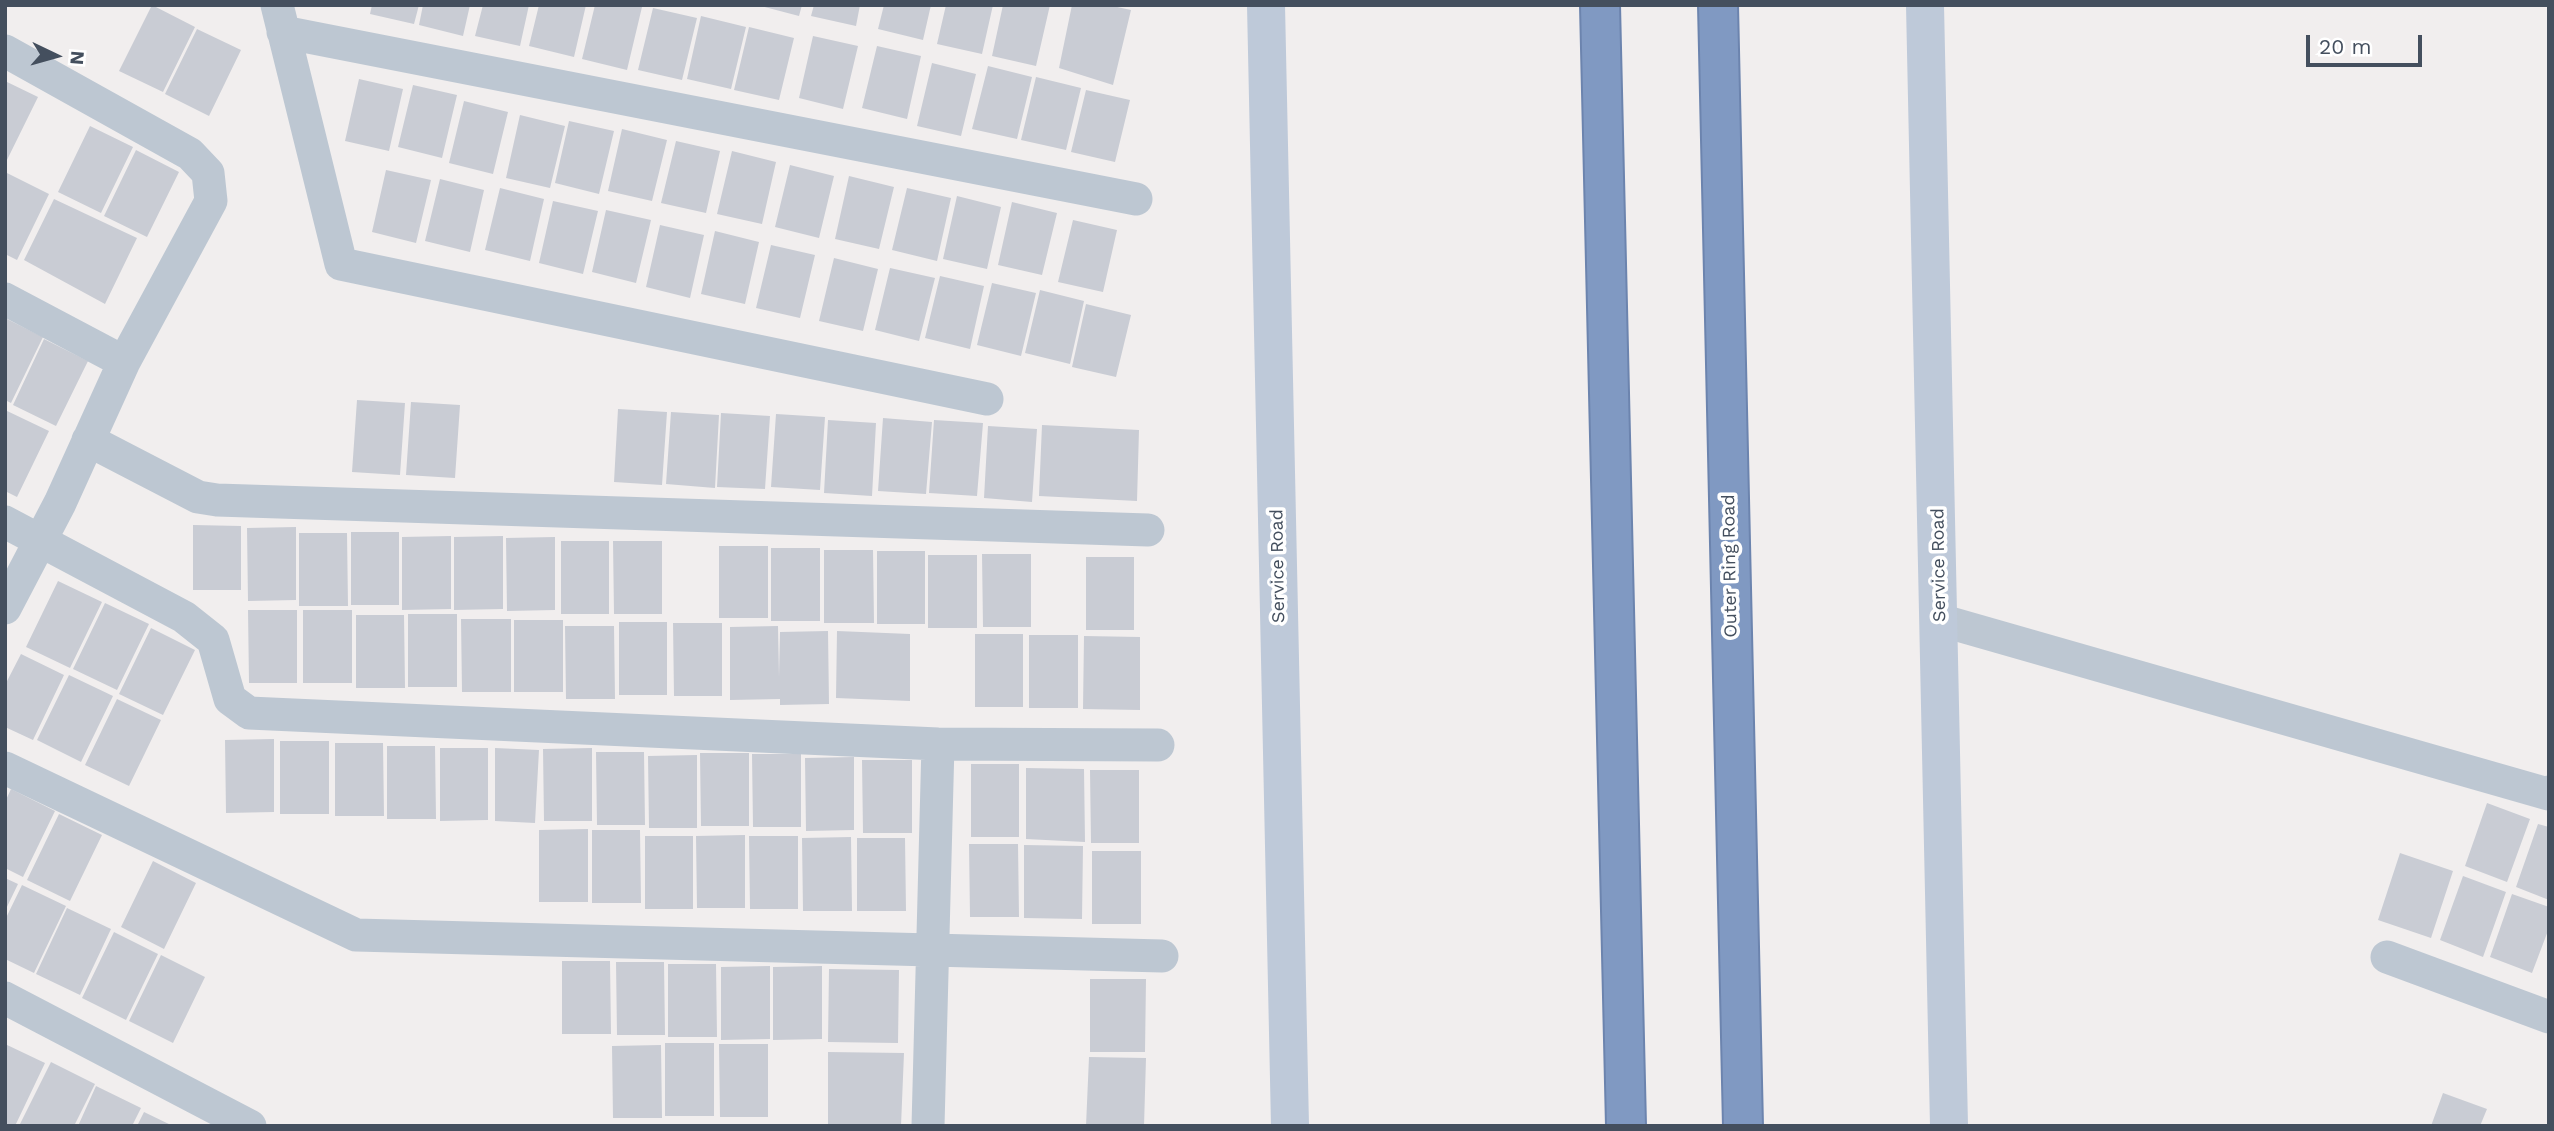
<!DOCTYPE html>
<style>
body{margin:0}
#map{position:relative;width:2554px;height:1131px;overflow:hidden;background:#f1eeee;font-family:"Work Sans",sans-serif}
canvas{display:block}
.frame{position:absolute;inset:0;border:7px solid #444f5e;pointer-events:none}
.north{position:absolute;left:21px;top:21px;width:70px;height:70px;-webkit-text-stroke:5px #fff;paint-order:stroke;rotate:95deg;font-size:19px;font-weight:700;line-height:28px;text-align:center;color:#444f5e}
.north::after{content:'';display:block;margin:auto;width:24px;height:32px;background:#444f5e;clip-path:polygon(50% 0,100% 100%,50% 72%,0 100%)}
.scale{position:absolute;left:2306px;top:35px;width:116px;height:32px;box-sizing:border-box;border:4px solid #444f5e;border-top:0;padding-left:9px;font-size:21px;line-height:24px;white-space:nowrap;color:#444f5e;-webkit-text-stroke:5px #fff;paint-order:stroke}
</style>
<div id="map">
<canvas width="2554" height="1131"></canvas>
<div class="frame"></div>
<div class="north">N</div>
<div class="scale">20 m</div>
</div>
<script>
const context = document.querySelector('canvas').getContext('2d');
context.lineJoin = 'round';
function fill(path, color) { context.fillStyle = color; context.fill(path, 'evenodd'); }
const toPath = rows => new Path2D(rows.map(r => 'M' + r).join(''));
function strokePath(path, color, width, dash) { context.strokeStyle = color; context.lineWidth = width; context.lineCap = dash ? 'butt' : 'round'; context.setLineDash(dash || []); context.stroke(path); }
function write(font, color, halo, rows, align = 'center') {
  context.font = font + ' "Work Sans",sans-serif'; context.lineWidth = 7; context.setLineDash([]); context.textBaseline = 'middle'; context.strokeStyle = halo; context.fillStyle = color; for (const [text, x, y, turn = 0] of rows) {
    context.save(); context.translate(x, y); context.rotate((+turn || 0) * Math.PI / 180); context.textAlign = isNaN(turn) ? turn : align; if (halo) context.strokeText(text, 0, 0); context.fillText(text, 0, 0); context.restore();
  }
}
const building = toPath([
 [152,5,195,27,163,92,119,71],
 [372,5,419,5,414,24,370,14],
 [423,5,470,5,463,36,419,25],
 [483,5,529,5,520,46,475,36],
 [539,5,586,5,574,57,529,46],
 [595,5,642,7,627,70,582,59],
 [757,5,802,5,799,16],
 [814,5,860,5,856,26,811,16],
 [884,5,931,5,923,40,878,29],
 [946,5,993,5,982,54,937,44],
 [1003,5,1050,5,1036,66,992,56],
 [1072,5,1108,5,1131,10,1113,85,1059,68],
 [653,8,697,18,682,80,638,70],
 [701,16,746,27,731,89,687,79],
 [749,27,794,38,779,100,734,90],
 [197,29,241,50,209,116,165,94],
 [813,36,858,46,843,109,799,98],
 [877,46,921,56,907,119,862,108],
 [932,63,976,74,961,136,917,126],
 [988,66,1032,77,1017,139,972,129],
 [1036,77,1081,88,1066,150,1021,140],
 [359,79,403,89,389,151,345,141],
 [5,81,38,97,5,164],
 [413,85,457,95,442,158,398,147],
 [1086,90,1130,100,1115,162,1071,152],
 [464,101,508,112,493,174,449,163],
 [520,115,565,126,550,188,506,178],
 [569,121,614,131,599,194,555,183],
 [90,126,133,147,101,213,58,192],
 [622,129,667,140,652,201,608,191],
 [676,141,720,151,706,213,661,203],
 [136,150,179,172,147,237,104,216],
 [732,151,776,162,762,224,717,214],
 [790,165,834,176,819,238,775,227],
 [386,170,431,180,416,243,372,232],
 [5,172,49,194,17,260,5,254],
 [849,176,894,187,879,249,835,239],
 [440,179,484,190,470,252,425,241],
 [500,188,544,199,530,261,485,250],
 [907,188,951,198,937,261,892,250],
 [957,196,1001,207,987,269,943,259],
 [54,199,137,238,105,304,24,260],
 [553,201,598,211,583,274,539,263],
 [1012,202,1057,213,1042,275,998,265],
 [606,210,651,220,636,283,592,272],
 [1073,220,1117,230,1103,292,1058,282],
 [660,225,704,235,690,298,646,287],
 [715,231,759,242,745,304,701,294],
 [771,245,815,255,800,318,756,308],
 [834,258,878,269,863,331,819,321],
 [890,268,935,278,919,341,875,330],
 [940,276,984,286,970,349,925,338],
 [992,283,1036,293,1021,356,977,345],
 [1040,290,1084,301,1070,364,1025,353],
 [1086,304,1131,315,1116,377,1072,367],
 [5,318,43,337,11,403,5,400],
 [44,339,88,361,56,426,13,405],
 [357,400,405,403,400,475,352,472],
 [411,402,460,405,455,478,406,475],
 [618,409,667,412,662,485,614,482],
 [5,410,49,431,17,497,5,491],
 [671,412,719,415,715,488,666,484],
 [721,413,770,416,765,489,717,487],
 [776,414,825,417,820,490,771,487],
 [883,418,932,422,926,494,878,491],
 [828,420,876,423,872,496,824,493],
 [934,420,983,423,977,496,929,493],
 [1042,425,1139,430,1137,501,1039,496],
 [988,426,1037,429,1032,502,984,498],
 [193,525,241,526,241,590,193,590],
 [296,527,296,600,248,601,247,528],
 [351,532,399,532,399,605,351,605],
 [299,533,347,533,348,606,299,606],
 [451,536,451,609,402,610,402,537],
 [503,536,503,609,454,610,454,537],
 [555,537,555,610,507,611,506,538],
 [561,541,609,541,609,614,561,614],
 [613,541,662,541,662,614,614,614],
 [719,546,768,546,768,618,719,618],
 [771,548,820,548,820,621,771,621],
 [824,550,873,550,874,623,824,623],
 [877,551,925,551,925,624,877,624],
 [982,554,1031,554,1031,627,983,627],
 [928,555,977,555,977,628,928,628],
 [1086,557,1134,557,1134,630,1086,630],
 [58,581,102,602,70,668,26,647],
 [105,603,149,624,117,690,73,669],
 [248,610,297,610,297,683,249,683],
 [303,610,352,610,352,683,303,683],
 [408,614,457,614,457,687,408,687],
 [356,615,404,615,405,688,356,688],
 [461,619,511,619,511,692,462,692],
 [514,620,563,620,563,692,514,692],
 [619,622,667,622,667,695,619,695],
 [673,623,722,623,722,696,674,696],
 [565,626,614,626,615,699,566,699],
 [778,626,779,677,780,632,828,631,829,704,780,705,780,699,730,700,730,627],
 [151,628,195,650,163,715,119,694],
 [837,631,910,634,910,701,836,698],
 [975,634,1023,634,1023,707,975,707],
 [1029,635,1078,635,1078,708,1029,708],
 [1084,636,1140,637,1140,710,1083,709],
 [21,654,64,675,33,740,5,727,5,685],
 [69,675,113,696,81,762,37,740],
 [117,699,161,720,129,786,85,765],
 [274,739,274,812,226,813,225,740],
 [280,741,329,741,329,814,280,814],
 [335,743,383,743,384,816,335,816],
 [387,746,435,746,436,819,387,819],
 [440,748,488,748,488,820,440,821],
 [495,748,539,750,535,823,495,821],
 [592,748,592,821,544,821,543,749],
 [596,752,644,752,645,825,597,825],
 [700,753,749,753,749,826,701,826],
 [752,754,801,754,801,827,753,827],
 [697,755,697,828,649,828,648,756],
 [854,757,854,830,806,831,805,758],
 [862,760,912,760,912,833,863,833],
 [971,764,1019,764,1019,837,971,837],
 [1026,768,1084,769,1085,842,1026,839],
 [1090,770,1139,770,1139,843,1091,843],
 [11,789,55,811,23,877,5,868,5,802],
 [2487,803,2530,819,2507,882,2465,866],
 [59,814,102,835,70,901,27,880],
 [2538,824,2549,827,2549,900,2516,887],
 [588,829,588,902,539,902,539,830],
 [592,830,640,830,641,903,592,903],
 [745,835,745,908,697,908,696,836],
 [645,836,693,836,693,909,645,909],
 [749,836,798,836,798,909,750,909],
 [851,837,852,911,803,911,802,838],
 [857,838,905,838,906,911,857,911],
 [969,844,1018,844,1019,917,970,917],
 [1024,845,1083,846,1082,919,1024,918],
 [1092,851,1141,851,1141,924,1092,924],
 [2400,853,2453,871,2431,938,2378,920],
 [153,861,196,883,164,949,121,927],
 [2463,876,2506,892,2483,957,2440,940],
 [5,878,18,884,5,911],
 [22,885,66,906,34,973,5,959,5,920],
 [2512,894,2549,907,2549,928,2532,973,2490,957],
 [67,908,111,929,80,995,36,974],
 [114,932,158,954,126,1020,82,998],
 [161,955,205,977,173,1043,129,1021],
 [562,961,610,961,611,1034,562,1034],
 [616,962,664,962,665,1035,617,1035],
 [668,964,716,964,717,1037,668,1037],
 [770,966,770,1039,721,1040,721,967],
 [822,966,822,1039,773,1040,773,967],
 [829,969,899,970,898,1043,828,1042],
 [1090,979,1146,979,1145,1052,1090,1052],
 [665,1043,714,1043,714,1116,665,1116],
 [5,1044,45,1063,15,1126,5,1124],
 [719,1044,768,1044,768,1117,720,1117],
 [661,1045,662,1118,613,1118,612,1046],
 [828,1052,904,1053,901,1126,828,1125],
 [1089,1057,1146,1058,1144,1126,1086,1126],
 [51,1062,95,1084,74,1126,19,1126],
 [96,1086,141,1108,132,1126,78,1126],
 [2443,1093,2487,1109,2480,1126,2431,1126],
 [144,1112,173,1126,137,1126]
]);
const minor = toPath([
 [277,5,341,264,987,399],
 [283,32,1136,199],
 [5,51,190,154,208,173,211,201,124,362,60,503,5,608],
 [5,299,124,362],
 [88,440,198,497,217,500,1148,530],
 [5,522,184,617,213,640,230,699,249,713,938,744,1158,745],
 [1940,620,2548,794,2549,792],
 [5,768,356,935,1162,956],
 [2387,957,2549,1017],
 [5,998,250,1126],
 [928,1126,938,744]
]);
const secondary = toPath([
 [1266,5,1290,1126],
 [1925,5,1949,1126]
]);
const motorway = toPath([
 [1600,5,1626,1126],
 [1718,5,1743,1126]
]);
const streetNames = [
 ["Service Road",1939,565,-91],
 ["Service Road",1278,566,-91],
 ["Outer Ring Road",1730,566,-91]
];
fill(building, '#c9ccd4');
strokePath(motorway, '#6c84ae', 42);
strokePath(minor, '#bdc7d2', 33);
strokePath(secondary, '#bec9d9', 38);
strokePath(motorway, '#8099c2', 38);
write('18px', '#444f5e', '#fff', streetNames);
</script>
